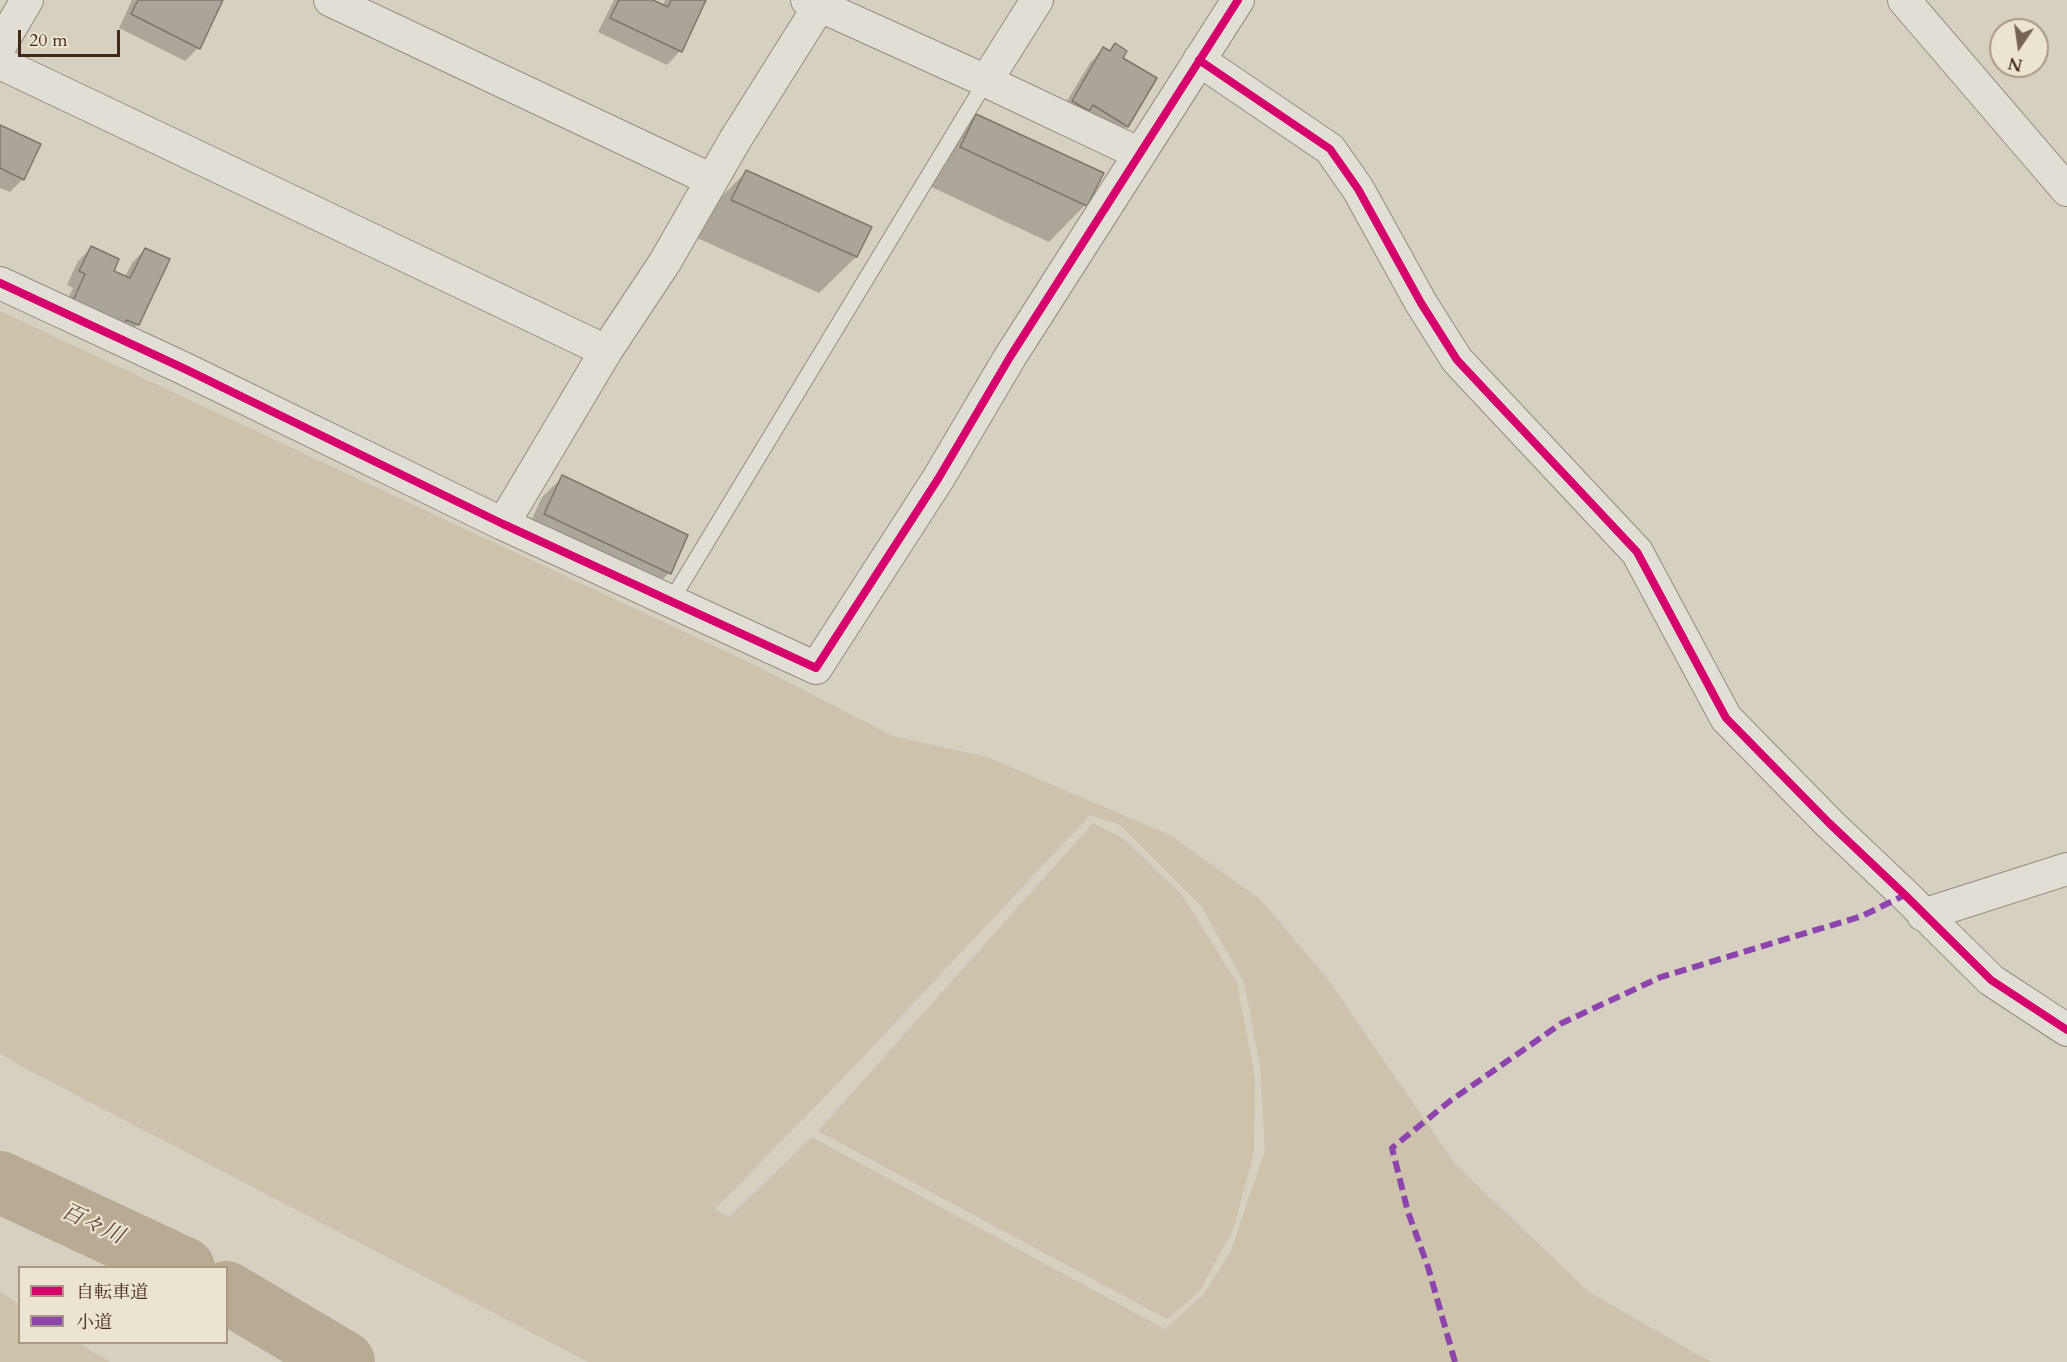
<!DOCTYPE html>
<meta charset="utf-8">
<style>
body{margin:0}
#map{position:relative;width:2067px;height:1362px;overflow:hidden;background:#d6d0c0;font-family:Cardo,"Noto Serif JP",serif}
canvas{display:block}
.legend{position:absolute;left:18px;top:1266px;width:210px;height:78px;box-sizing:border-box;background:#ebe4d0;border:2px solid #a89987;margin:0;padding:8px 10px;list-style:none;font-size:18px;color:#442919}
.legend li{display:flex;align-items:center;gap:12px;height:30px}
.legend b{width:30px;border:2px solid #a89987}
.north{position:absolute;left:1989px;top:18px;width:60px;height:60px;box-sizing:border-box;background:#ebe4d0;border:2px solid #a89987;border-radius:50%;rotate:193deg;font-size:16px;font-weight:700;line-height:24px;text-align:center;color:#442919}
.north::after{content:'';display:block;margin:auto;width:21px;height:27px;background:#776353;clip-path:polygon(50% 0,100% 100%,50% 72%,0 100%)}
.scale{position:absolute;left:18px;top:30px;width:102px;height:27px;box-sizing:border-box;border:3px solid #442919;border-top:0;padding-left:8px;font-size:18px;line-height:21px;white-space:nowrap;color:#442919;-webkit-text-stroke:4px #ebe4d0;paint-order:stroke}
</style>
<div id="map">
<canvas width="2067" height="1362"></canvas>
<ul class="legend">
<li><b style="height:8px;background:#d6006c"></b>自転車道</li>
<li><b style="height:8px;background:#8e44ad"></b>小道</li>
</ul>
<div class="north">N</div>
<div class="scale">20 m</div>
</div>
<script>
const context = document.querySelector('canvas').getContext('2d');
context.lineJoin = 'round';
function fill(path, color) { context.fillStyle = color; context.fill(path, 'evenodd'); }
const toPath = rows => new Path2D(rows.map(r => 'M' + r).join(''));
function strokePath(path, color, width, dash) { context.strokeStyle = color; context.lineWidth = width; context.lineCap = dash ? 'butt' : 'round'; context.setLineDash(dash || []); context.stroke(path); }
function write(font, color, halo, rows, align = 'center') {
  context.font = font + ' Cardo,"Noto Serif JP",serif'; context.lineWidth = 4.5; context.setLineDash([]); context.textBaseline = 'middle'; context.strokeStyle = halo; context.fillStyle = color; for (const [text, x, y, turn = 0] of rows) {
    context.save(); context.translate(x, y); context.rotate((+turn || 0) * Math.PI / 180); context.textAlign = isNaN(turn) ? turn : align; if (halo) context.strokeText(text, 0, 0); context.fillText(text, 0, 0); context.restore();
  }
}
const green = toPath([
 [0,311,751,663,893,736,987,757,1170,835,1260,899,1327,978,1455,1164,1589,1292,1711,1362,588,1362,17,1064,0,1053],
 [1090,815,1120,825,1201,906,1244,982,1260,1066,1265,1150,1231,1251,1203,1295,1165,1329,812,1137,729,1217,715,1209,848,1073],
 [1093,823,1123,838,1182,895,1237,983,1255,1077,1254,1152,1233,1230,1199,1292,1167,1319,818,1131],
 [0,1292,19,1304,20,1342,79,1343,110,1362,0,1362]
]);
const shadow = toPath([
 [132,0,222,0,198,48,185,61,119,28],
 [614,0,650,0,662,6,665,0,704,0,680,51,667,65,598,32],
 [1115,45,1121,58,1127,126,1114,139,1059,114,1090,63,1103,49,1108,52],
 [976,115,1085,205,1049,242,925,184,940,152],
 [0,126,23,179,10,192,0,188],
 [747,171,870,228,856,257,819,293,695,237,710,208],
 [91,248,112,272,125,277,132,263,145,249,168,259,137,325,124,338,59,318,73,288,67,285,78,261],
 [563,477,669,573,649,593,525,534,542,497]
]);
const river = toPath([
 [0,1182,184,1268],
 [226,1292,344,1362]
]);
const building = toPath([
 [138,0,223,0,200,49,131,14,138,0],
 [619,0,653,0,668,7,671,0,706,0,682,52,610,18,619,0],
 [1115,43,1127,51,1123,58,1157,78,1128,127,1093,105,1089,111,1072,101,1103,47,1110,51,1115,43],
 [976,114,1104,173,1087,206,960,147,976,114],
 [0,125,41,144,24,180,0,168,0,125],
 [746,170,872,227,857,257,731,200,746,170],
 [91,246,119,259,114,271,130,278,145,248,170,259,139,325,126,320,123,328,71,305,85,274,79,271,91,246],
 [562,475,688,535,671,574,544,514,562,475]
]);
const lane = toPath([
 [671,601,986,81]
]);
const street = toPath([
 [330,0,712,180],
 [807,0,986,81,1138,153],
 [1904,0,2067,190],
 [0,46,27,0],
 [1199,60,1330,149,1358,189,1421,303,1457,360,1637,552,1726,718,1829,823,1905,895,1991,980,2067,1030],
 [0,63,606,351],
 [986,81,1037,0],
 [0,283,185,369,503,524,816,668,938,479,1010,357,1238,0],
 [503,524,606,351,665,262,735,140,823,0],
 [1923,915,2067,869]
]);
const quiet = toPath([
 [1455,1362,1428,1267,1408,1212,1392,1148,1450,1101,1562,1023,1661,977,1862,916,1905,895]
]);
const cycleway = toPath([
 [1199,60,1330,149,1358,189,1421,303,1457,360,1637,552,1726,718,1829,823,1905,895,1991,980,2067,1030],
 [0,283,185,369,503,524,816,668,938,479,1010,357,1238,0]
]);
const waterNames = [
 ["百々川",92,1225,25]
];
fill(green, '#cdc3ac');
fill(shadow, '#0003');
strokePath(river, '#b8ab94', 62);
fill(building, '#aba599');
strokePath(building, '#7e766c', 1.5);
strokePath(lane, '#938c81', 17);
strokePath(street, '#938c81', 34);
strokePath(lane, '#e0ded5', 15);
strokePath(street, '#e0ded5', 32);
strokePath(quiet, '#8e44ad', 6, [12, 6]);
strokePath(cycleway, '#d6006c', 8);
write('italic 22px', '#5e4633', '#ebe4d0', waterNames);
</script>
